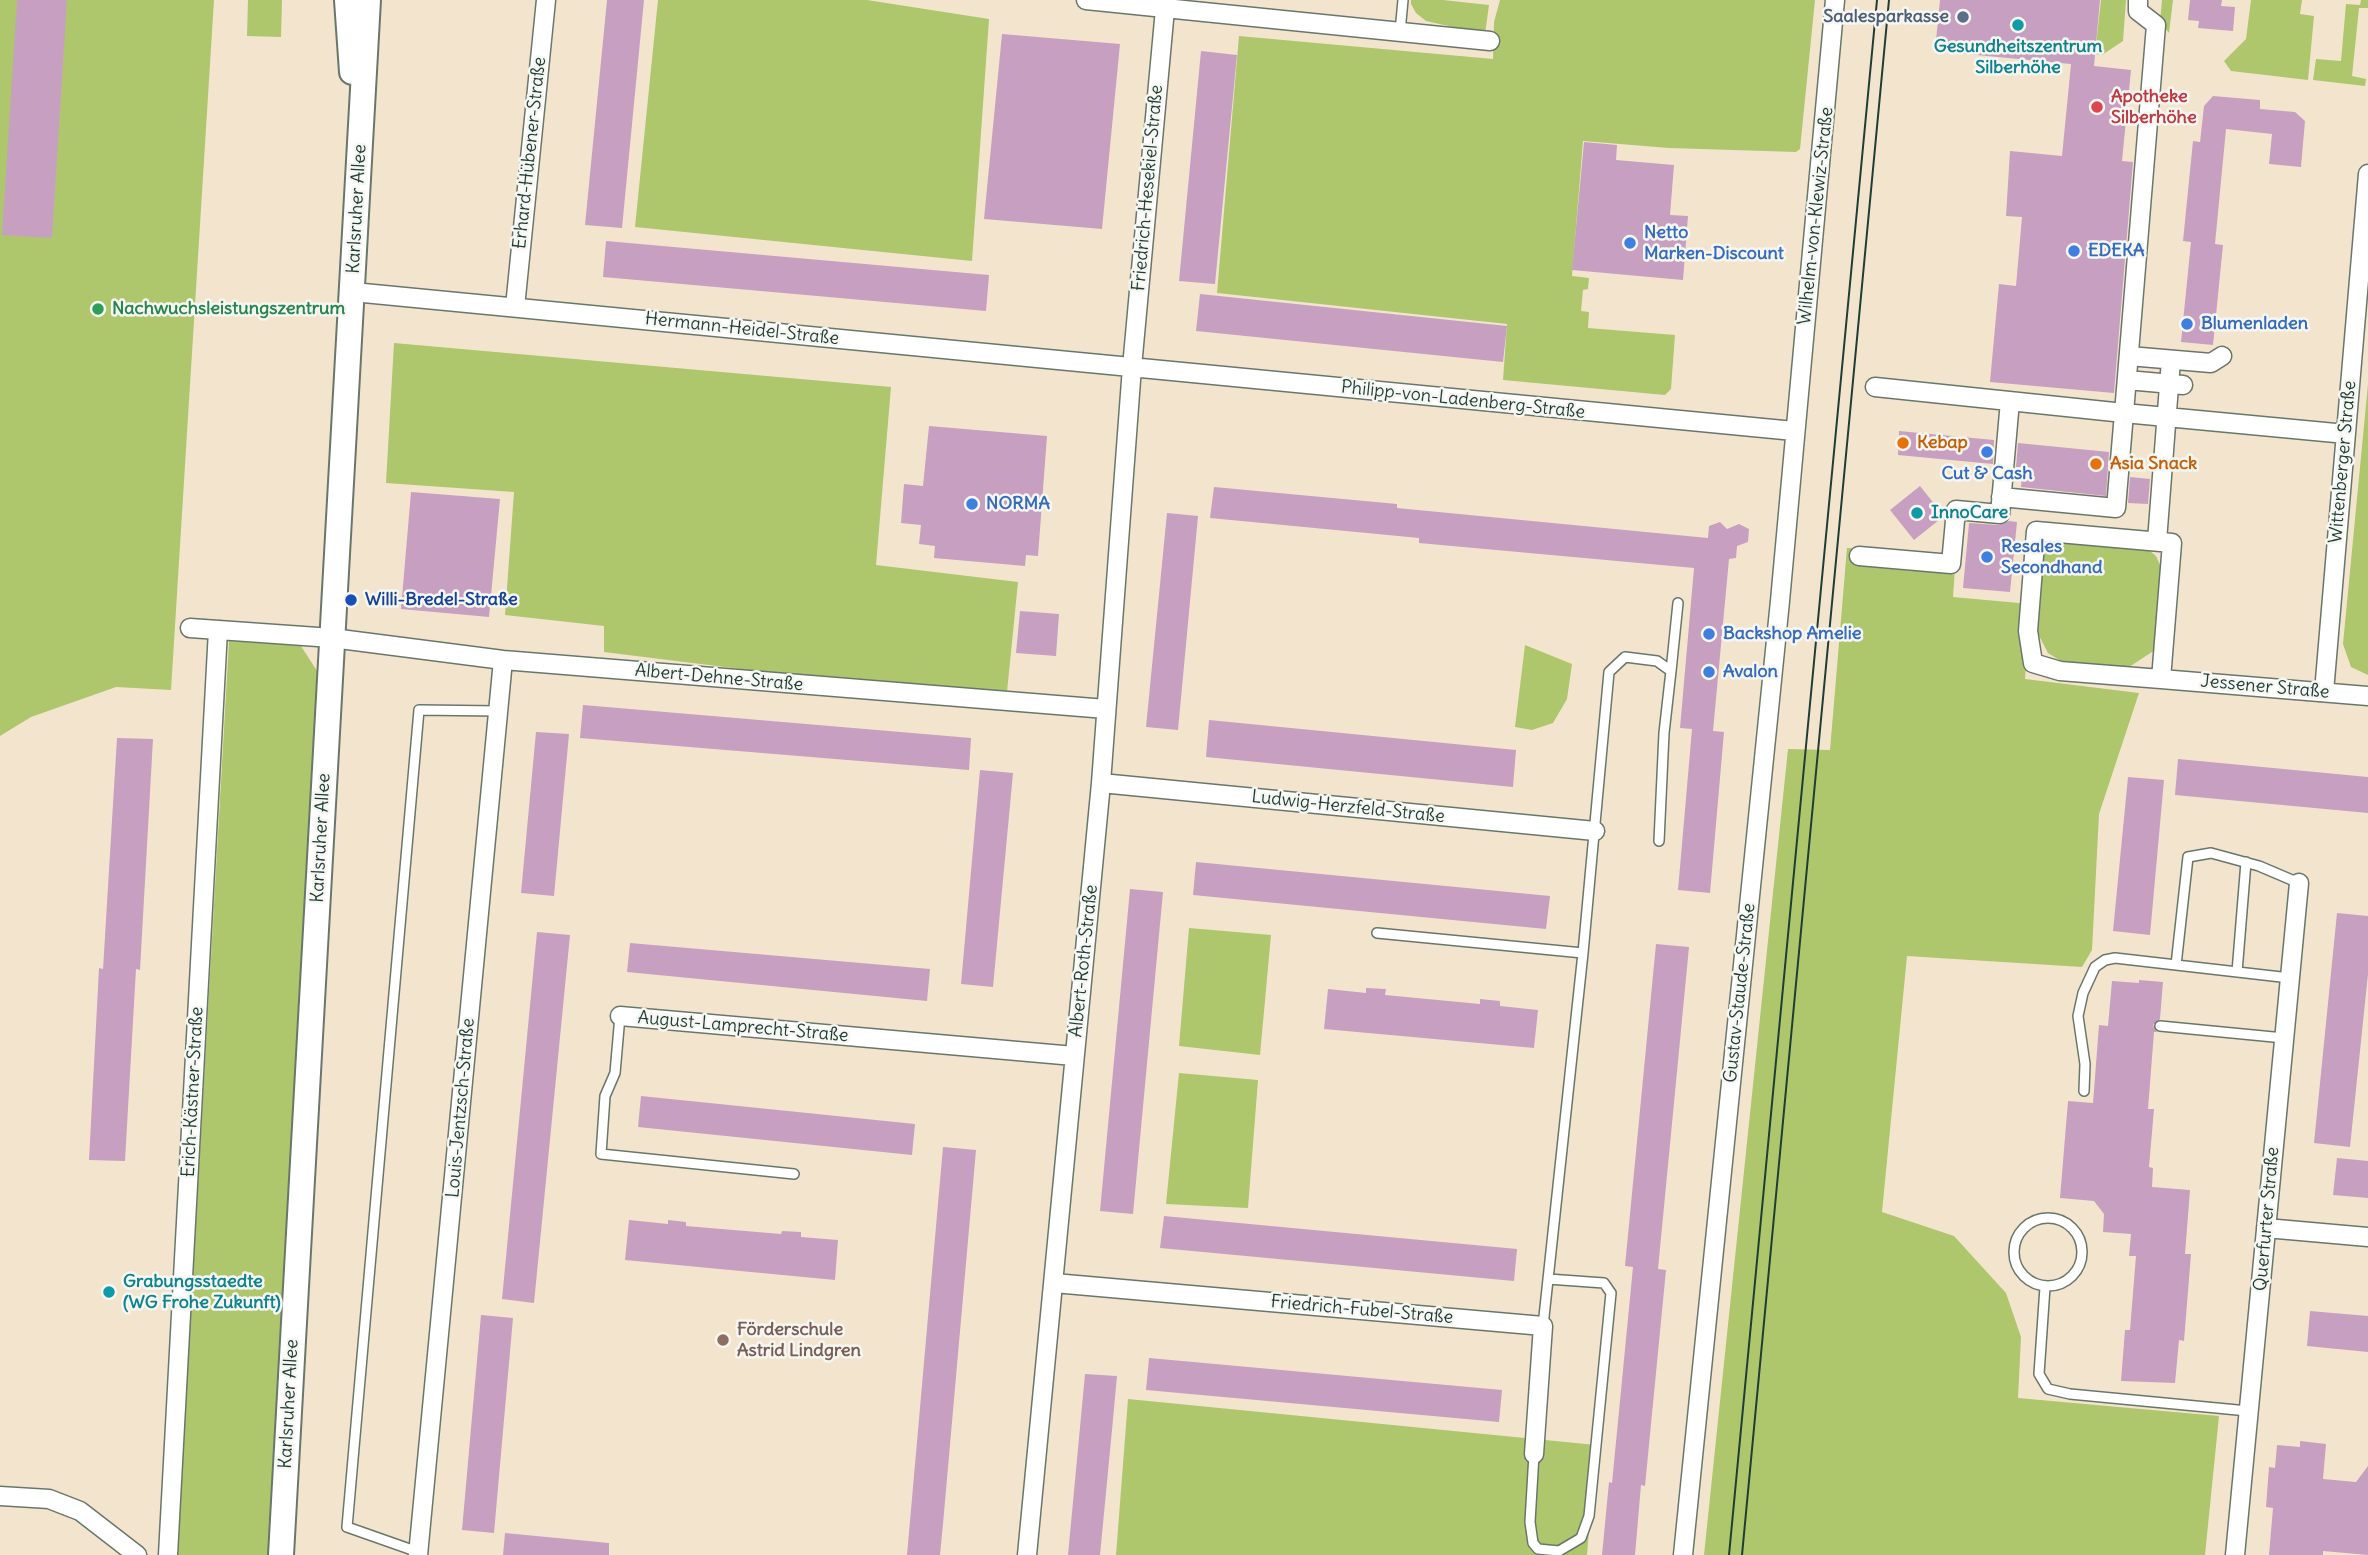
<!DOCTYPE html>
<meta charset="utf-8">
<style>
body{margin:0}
canvas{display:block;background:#f3e4ce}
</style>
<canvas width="2368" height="1555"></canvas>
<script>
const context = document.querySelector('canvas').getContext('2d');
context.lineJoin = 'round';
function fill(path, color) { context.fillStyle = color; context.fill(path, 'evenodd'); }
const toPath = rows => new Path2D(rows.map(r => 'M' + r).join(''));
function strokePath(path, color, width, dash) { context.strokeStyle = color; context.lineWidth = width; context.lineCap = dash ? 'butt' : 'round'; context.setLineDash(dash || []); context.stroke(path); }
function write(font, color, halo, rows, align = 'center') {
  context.font = font + ' Delius,sans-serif'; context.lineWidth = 5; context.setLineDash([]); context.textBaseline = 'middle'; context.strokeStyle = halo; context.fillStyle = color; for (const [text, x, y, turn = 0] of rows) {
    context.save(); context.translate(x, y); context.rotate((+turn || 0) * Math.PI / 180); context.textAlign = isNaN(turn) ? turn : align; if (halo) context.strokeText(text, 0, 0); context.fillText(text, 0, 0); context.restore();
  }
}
const green = toPath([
 [0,0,214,0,171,690,116,687,31,717,0,736],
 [248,0,282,0,281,37,247,36],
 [658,0,867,0,989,19,972,261,635,227],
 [1411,0,1443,0,1489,5,1485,34,1426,21,1416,13,1411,4],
 [1500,0,1815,0,1800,149,1796,152,1669,148,1583,141,1572,276,1589,278,1588,289,1583,290,1581,311,1589,312,1588,328,1675,335,1671,389,1665,395,1503,380,1507,324,1217,293,1239,36,1493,59,1494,22],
 [2101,0,2126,0,2123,41,2102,55,2095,54],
 [2162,0,2173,0,2169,33,2160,22],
 [2251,0,2302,0,2300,14,2314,16,2308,80,2231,71,2224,61,2246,39],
 [2361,0,2368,0,2368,8,2359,8,2352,76,2366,79,2365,86,2313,80,2316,59,2341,61,2346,4,2360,5],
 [394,343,891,387,876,565,1018,582,1006,702,604,652,604,626,505,615,514,492,386,483],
 [2368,384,2368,675,2351,667,2343,644],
 [2070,539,2144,546,2156,556,2161,567,2158,648,2126,669,2064,663,2048,653,2037,632,2044,552,2052,542],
 [1847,548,1956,554,1953,597,2030,604,2025,679,2139,693,2099,814,2092,950,2082,967,1907,956,1882,1212,1954,1236,2006,1293,2021,1337,2018,1398,2219,1416,2205,1555,1704,1555,1788,749,1830,750],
 [229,641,301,646,319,674,271,1555,177,1555],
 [1525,645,1572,664,1567,699,1553,723,1532,730,1515,727],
 [1189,928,1271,935,1260,1055,1179,1046],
 [1179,1073,1258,1080,1248,1208,1166,1204],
 [1128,1399,1596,1445,1587,1555,1116,1555]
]);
const building = toPath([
 [17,0,67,0,52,238,2,235],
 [607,0,644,0,622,228,585,225],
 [1940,0,2100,0,2094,66,2131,70,2122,161,2133,162,2114,393,1990,382,1999,284,2016,286,2022,217,2006,216,2010,151,2062,156,2071,64,1935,51],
 [2190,0,2222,0,2221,6,2235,7,2233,31,2198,28,2199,21,2188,20],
 [1002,34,1120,44,1102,229,984,219],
 [1201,51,1237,55,1215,284,1179,281],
 [2213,96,2260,100,2260,109,2295,112,2305,121,2301,167,2269,164,2272,134,2226,129,2215,244,2223,245,2213,345,2181,342,2191,242,2183,241,2193,141,2200,142,2204,106],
 [1584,142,1617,145,1616,160,1674,165,1670,215,1688,216,1683,280,1572,270],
 [606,241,989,275,986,311,603,277],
 [1200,294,1507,326,1503,362,1196,331],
 [929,426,1047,436,1038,556,1026,555,1025,566,934,558,935,546,919,544,921,525,901,523,904,484,923,486],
 [1899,431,1994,440,1993,464,1898,455],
 [2018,443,2109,452,2106,496,2021,487,2023,467,2016,467],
 [2130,477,2150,479,2148,504,2128,503],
 [1920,486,1944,516,1914,540,1890,510],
 [1214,487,1397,504,1397,508,1708,538,1709,526,1720,522,1727,529,1739,524,1749,529,1748,542,1737,546,1736,558,1729,559,1713,731,1724,732,1710,893,1678,890,1692,729,1680,728,1694,568,1419,543,1419,538,1210,518],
 [411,492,500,499,489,617,401,609],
 [1167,513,1198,516,1178,730,1146,727],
 [2009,521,2017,522,2010,592,1963,588,1969,523,1999,525],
 [1020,611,1059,614,1056,656,1016,653],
 [583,705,971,738,969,770,580,738],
 [1209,720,1516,750,1513,787,1206,757],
 [536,732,569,734,554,896,521,893],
 [117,738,153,739,140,970,136,969,125,1161,89,1160,99,968,103,969],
 [2178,759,2368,777,2368,813,2175,795],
 [980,770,1013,773,993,987,961,984],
 [2128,777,2164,780,2150,935,2113,931],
 [1196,862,1550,896,1546,929,1193,895],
 [1130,889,1163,892,1133,1214,1100,1211],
 [2337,913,2368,916,2368,974,2350,1147,2314,1143],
 [537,932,570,935,534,1303,502,1299],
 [630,943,930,969,927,1001,627,972],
 [1656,944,1689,947,1658,1269,1666,1270,1645,1486,1641,1485,1635,1555,1602,1555,1609,1482,1612,1483,1633,1267,1625,1266],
 [2139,980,2163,982,2160,1019,2153,1025,2157,1032,2154,1032,2148,1109,2154,1109,2149,1167,2153,1168,2152,1187,2190,1190,2185,1254,2191,1254,2184,1341,2179,1340,2175,1383,2121,1381,2125,1330,2130,1330,2136,1256,2129,1256,2131,1234,2103,1232,2104,1214,2094,1201,2060,1198,2068,1101,2093,1103,2099,1025,2108,1026,2112,981,2139,983],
 [1366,988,1386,989,1385,995,1480,1004,1480,999,1500,1001,1500,1006,1538,1010,1534,1048,1324,1029,1328,989,1366,993],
 [641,1096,915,1124,912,1155,638,1127],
 [943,1147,976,1150,943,1524,940,1555,907,1555],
 [2337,1158,2368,1161,2368,1198,2333,1195],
 [1164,1216,1517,1249,1514,1281,1160,1248],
 [629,1220,668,1224,668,1220,686,1222,686,1226,781,1234,782,1231,801,1232,801,1237,838,1240,835,1280,625,1260],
 [2310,1311,2368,1316,2368,1352,2307,1346],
 [481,1315,513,1318,494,1533,462,1530],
 [1149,1358,1502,1390,1499,1422,1146,1390],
 [1085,1374,1117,1376,1112,1430,1100,1555,1068,1555],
 [2300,1441,2326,1444,2323,1479,2356,1482,2368,1466,2368,1555,2323,1551,2323,1555,2269,1555,2273,1508,2266,1507,2269,1467,2275,1468,2277,1445,2300,1447],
 [505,1533,609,1543,609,1555,503,1555]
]);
const lane = toPath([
 [1400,32,1403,0],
 [1671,671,1678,603],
 [1377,933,1583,953],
 [2176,965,2188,857,2211,853,2259,866,2299,883],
 [2237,972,2246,862],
 [620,1016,615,1073,605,1096,601,1154,794,1174],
 [2160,1026,2284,1038],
 [2084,1091,2085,1064,2078,1016,2083,993,2095,967,2105,960,2115,958,2290,978],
 '2014 1252a34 34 0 1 1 68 0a34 34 0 1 1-68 0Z',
 [2045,1287,2039,1374,2048,1389,2070,1394,2248,1411],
 [1543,1326,1583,953,1609,672,1625,657,1657,661,1671,671,1664,733,1659,841],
 [1534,1454,1530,1522,1533,1543,1538,1549,1559,1551,1581,1538,1589,1516,1611,1293,1604,1283,1548,1279],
 [418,1552,347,1527,419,710,498,711]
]);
const street = toPath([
 [1086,0,1490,41],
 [353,292,1794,431],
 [515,307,546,0],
 [2129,356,2211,363,2222,356],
 [2127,380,2183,385],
 [1875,387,2124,413,2156,25,2138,11,2138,0],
 [2001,497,2116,508,2124,413,2346,434],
 [2157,541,2171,360],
 [1859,556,1951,564,1956,510,2000,514,2010,401],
 [190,628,332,638,503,660,1106,709],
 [2161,679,2060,671,2033,663,2028,631,2036,531,2172,543,2161,679,2368,696],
 [2324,692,2368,174],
 [1101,783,1595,831],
 [620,1016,1074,1056],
 [2266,1228,2368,1237],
 [1054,1283,1543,1326,1534,1454],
 [0,1496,49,1499,80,1511,137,1555],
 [168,1555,218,630],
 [418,1555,503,660],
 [1027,1555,1101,783,1132,367,1165,9],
 [1683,1555,1780,601,1835,0],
 [2235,1555,2299,883]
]);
const secondary = toPath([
 [347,0,352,72],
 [281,1555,368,0]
]);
const tram = toPath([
 [1729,1555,1877,0],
 [1742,1555,1889,0]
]);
const markers = [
 [1963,17,7,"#5c6f8a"],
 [2018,25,7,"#0f9aa8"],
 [2097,107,7,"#e0444e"],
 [1630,243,7,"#3f7fe0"],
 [2074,251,7,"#3f7fe0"],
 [98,309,7,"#2e9e5b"],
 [2187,324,7,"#3f7fe0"],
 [1903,443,7,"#e8710a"],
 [1987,452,7,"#3f7fe0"],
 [2096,464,7,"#e8710a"],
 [972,504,7,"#3f7fe0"],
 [1917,513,7,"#0f9aa8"],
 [1987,557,7,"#3f7fe0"],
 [351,600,7,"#1a4fb4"],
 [1709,634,7,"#3f7fe0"],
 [1709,672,7,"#3f7fe0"],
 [109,1292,7,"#0f9aa8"],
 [723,1340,7,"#8d6e63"]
];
const serviceNames = [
 ["Saalesparkasse",1949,17]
];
const cultureNames = [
 ["Gesundheitszentrum",2018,47,"center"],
 ["Silberhöhe",2018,68,"center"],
 ["InnoCare",1931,513],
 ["Grabungsstaedte",123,1282],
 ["(WG Frohe Zukunft)",123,1303]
];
const healthNames = [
 ["Apotheke",2111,97],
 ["Silberhöhe",2111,118]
];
const streetNames = [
 ["Erhard-Hübener-Straße",530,153,-84],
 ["Friedrich-Hesekiel-Straße",1148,188,-85],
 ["Karlsruher Allee",357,209,-87],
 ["Wilhelm-von-Klewiz-Straße",1816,216,-84],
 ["Hermann-Heidel-Straße",742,329,6],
 ["Philipp-von-Ladenberg-Straße",1463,400,6],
 ["Wittenberger Straße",2343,462,-85],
 ["Albert-Dehne-Straße",719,678,5],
 ["Jessener Straße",2265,687,5],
 ["Ludwig-Herzfeld-Straße",1348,807,6],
 ["Karlsruher Allee",321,838,-87],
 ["Albert-Roth-Straße",1084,961,-84],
 ["Gustav-Staude-Straße",1740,993,-84],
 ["August-Lamprecht-Straße",743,1027,5],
 ["Erich-Kästner-Straße",193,1092,-87],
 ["Louis-Jentzsch-Straße",461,1108,-85],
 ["Querfurter Straße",2267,1219,-85],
 ["Friedrich-Fubel-Straße",1362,1310,5],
 ["Karlsruher Allee",289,1404,-87]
];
const shopNames = [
 ["Netto",1644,233],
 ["Marken-Discount",1644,254],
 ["EDEKA",2088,251],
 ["Blumenladen",2201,324],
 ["Cut & Cash",1987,474,"center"],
 ["NORMA",986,504],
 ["Resales",2001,547],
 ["Secondhand",2001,568],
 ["Backshop Amelie",1723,634],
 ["Avalon",1723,672]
];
const leisureNames = [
 ["Nachwuchsleistungszentrum",112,309]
];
const foodNames = [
 ["Kebap",1917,443],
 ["Asia Snack",2110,464]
];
const transitNames = [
 ["Willi-Bredel-Straße",365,600]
];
const educationNames = [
 ["Förderschule",737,1330],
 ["Astrid Lindgren",737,1351]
];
fill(green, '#aec76c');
fill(building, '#c7a0c1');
strokePath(lane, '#69776a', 12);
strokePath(street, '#69776a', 21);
strokePath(secondary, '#69776a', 28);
strokePath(lane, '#fff', 9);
strokePath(street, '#fff', 18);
strokePath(secondary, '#fff', 24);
strokePath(tram, '#1f3d34', 2);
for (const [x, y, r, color] of markers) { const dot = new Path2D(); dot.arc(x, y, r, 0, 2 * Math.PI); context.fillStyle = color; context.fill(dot); strokePath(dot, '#f6f6f2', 2.5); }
write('bold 18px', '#4e5e75', '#f6f6f2', serviceNames, 'right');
write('bold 18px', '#0d838f', '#f6f6f2', cultureNames, 'left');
write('bold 18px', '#be3a42', '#f6f6f2', healthNames, 'left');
write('18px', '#1f3d34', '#f6f6f2', streetNames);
write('bold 18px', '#366cbe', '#f6f6f2', shopNames, 'left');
write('bold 18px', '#27864d', '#f6f6f2', leisureNames, 'left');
write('bold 18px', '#c56008', '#f6f6f2', foodNames, 'left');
write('bold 18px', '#164399', '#f6f6f2', transitNames, 'left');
write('bold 18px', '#785e54', '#f6f6f2', educationNames, 'left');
</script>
